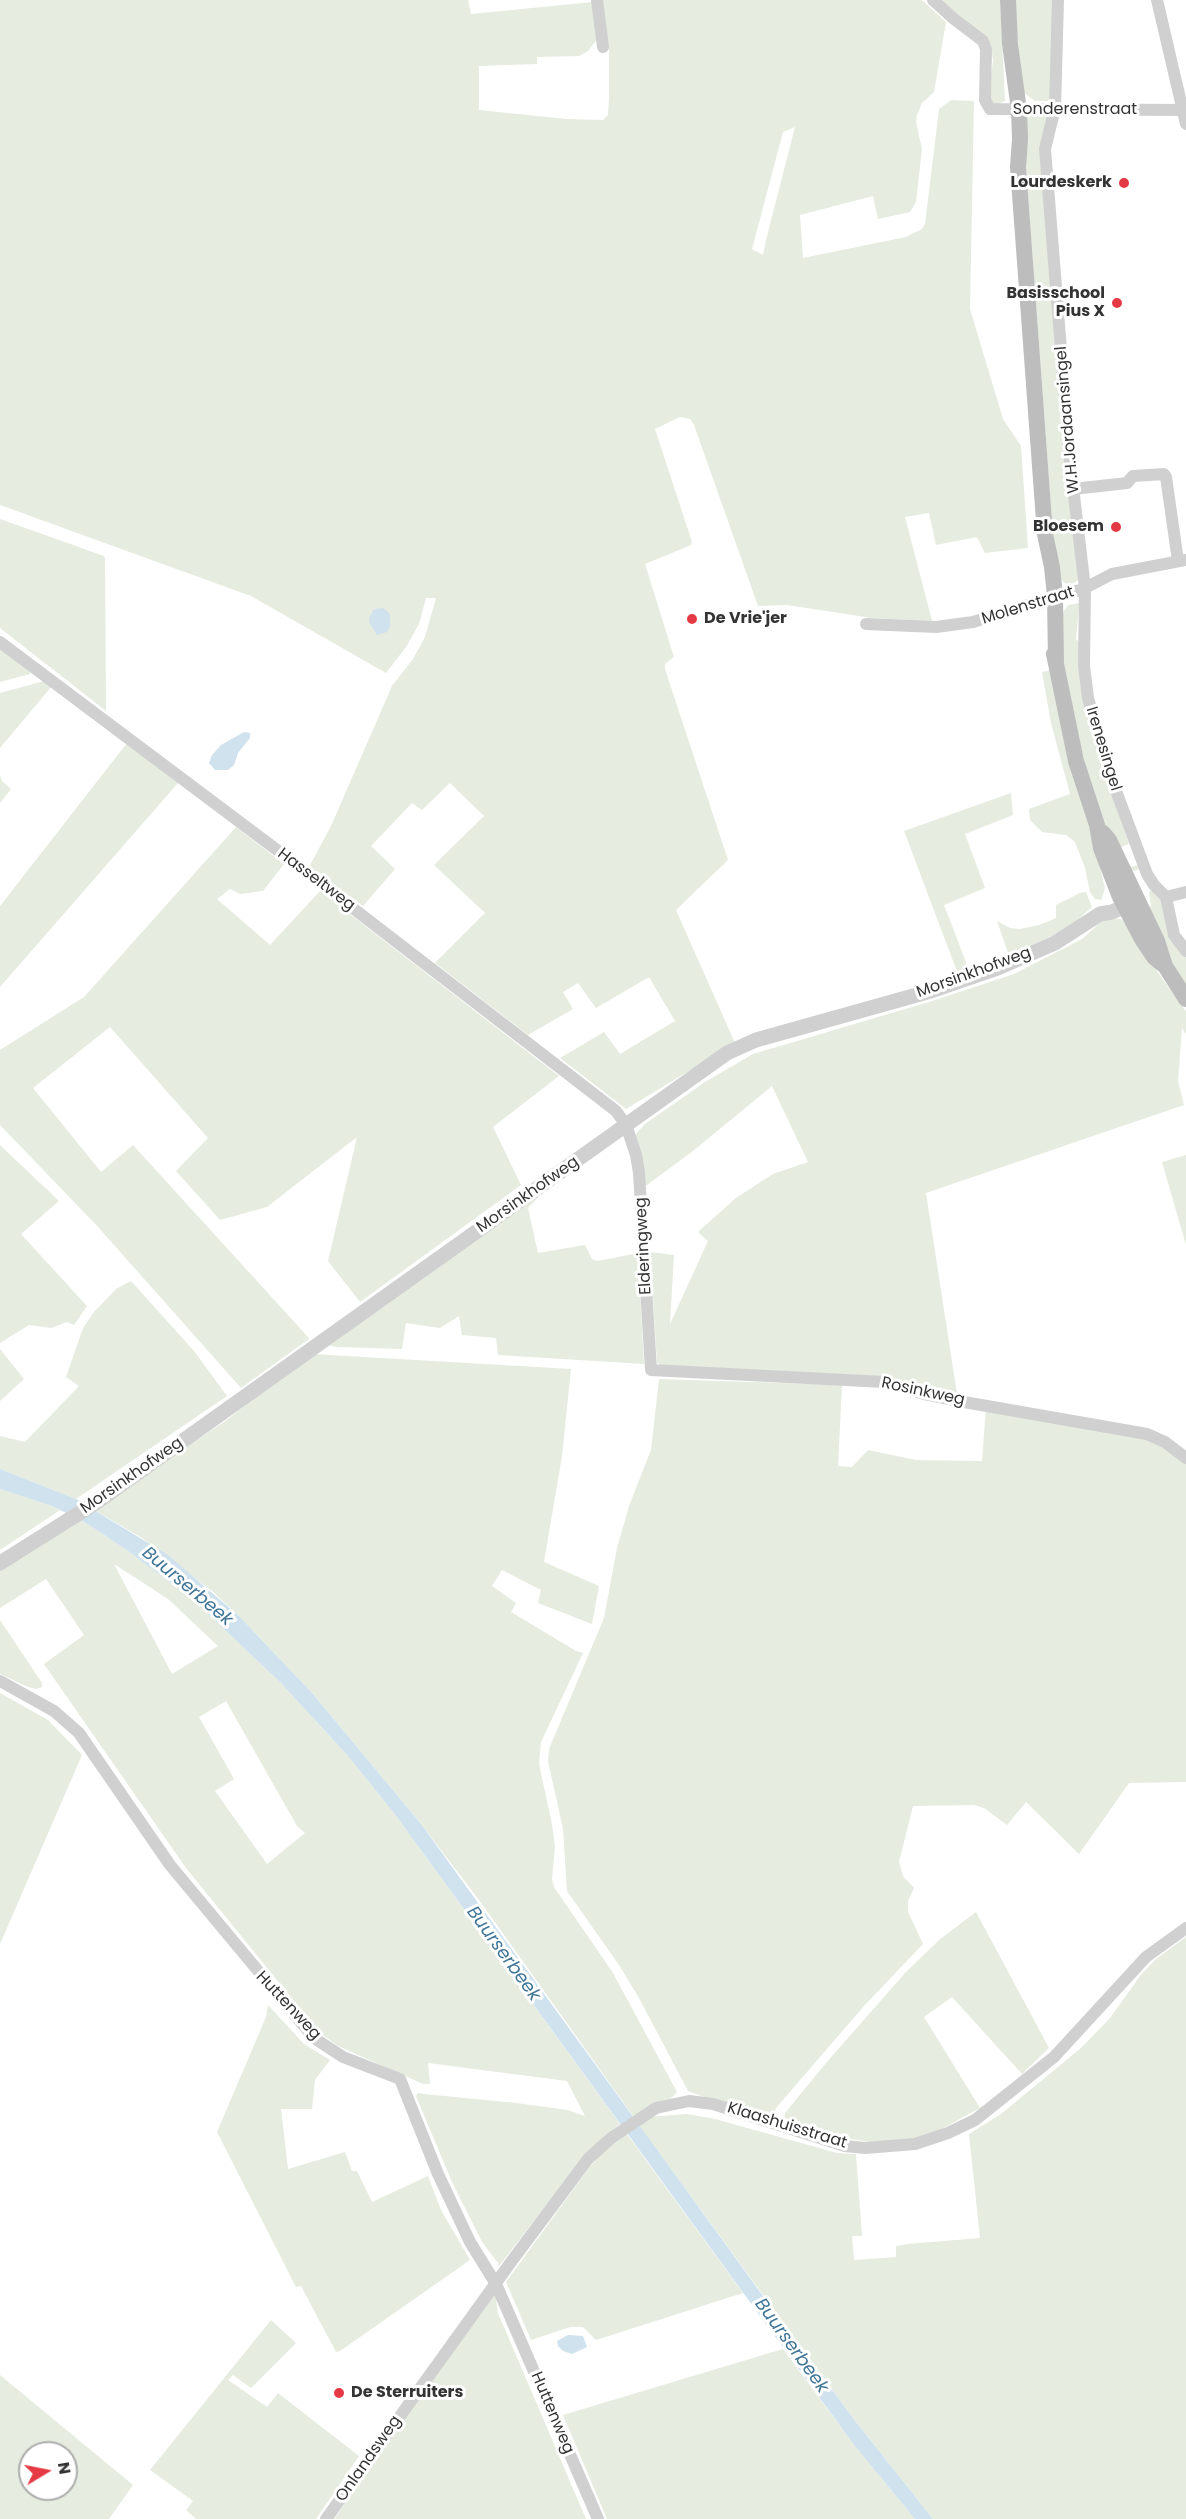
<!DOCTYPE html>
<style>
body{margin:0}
#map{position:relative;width:1186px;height:2519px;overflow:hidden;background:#fff;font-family:Poppins,sans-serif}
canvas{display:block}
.north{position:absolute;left:18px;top:2441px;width:60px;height:60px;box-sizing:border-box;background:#fff;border:2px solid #adadad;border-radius:50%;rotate:80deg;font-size:16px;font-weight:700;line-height:24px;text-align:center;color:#333}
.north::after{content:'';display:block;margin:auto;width:21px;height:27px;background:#e63946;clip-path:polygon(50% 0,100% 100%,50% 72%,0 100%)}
</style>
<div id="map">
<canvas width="1186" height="2519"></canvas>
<div class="north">N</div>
</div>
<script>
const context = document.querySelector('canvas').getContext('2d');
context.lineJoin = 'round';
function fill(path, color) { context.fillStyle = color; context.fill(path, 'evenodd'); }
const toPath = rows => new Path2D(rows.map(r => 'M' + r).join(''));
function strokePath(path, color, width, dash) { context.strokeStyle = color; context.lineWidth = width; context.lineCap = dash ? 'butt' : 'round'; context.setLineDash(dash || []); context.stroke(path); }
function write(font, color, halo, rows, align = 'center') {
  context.font = font + ' Poppins,sans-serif'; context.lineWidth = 6; context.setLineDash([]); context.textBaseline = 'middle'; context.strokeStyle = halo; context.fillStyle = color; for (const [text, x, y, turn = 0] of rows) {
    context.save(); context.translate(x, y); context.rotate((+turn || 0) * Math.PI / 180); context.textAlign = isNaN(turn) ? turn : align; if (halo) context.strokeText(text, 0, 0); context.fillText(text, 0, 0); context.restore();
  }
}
const green = toPath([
 [0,0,468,0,471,14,593,2,599,37,588,51,579,56,537,57,537,64,479,66,479,110,567,119,603,120,608,115,609,99,609,49,601,0,922,0,946,22,934,92,922,103,917,115,916,122,922,149,916,202,910,212,878,219,873,196,800,215,803,258,906,237,922,229,925,224,939,109,951,100,974,101,970,309,1003,419,1021,446,1028,548,985,553,977,537,936,545,929,513,905,517,932,621,872,618,787,605,758,606,694,425,690,419,680,417,655,429,692,542,691,545,645,564,674,657,665,664,665,669,728,860,676,910,735,1043,626,1109,560,1058,604,1032,620,1054,675,1021,649,977,596,1008,578,983,563,992,573,1009,528,1035,435,963,485,913,434,865,484,816,450,783,422,810,412,803,371,846,395,869,363,906,309,867,331,826,392,686,413,659,425,637,436,598,426,598,419,624,406,647,386,673,251,596,0,505],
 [795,127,766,240,763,255,752,249,783,132],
 [938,0,1000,0,1005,101,996,105,992,103,989,93,993,61,991,44],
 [1013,0,1055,0,1053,101,1035,101,1024,93],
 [1036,114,1046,115,1049,121,1059,377,1072,530,1079,574,1078,580,1074,583,1066,584,1056,575,1028,195,1023,120],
 [0,519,104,556,105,558,106,711,0,628],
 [1080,603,1082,606,1079,608,1076,639,1080,643,1106,778,1129,844,1121,847,1129,868,1137,865,1139,869,1127,873,1105,828,1085,766,1062,655,1062,614,1068,605],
 [0,648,30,671,30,674,0,682],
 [1052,670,1105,888,1101,900,1095,899,1090,892,1085,868,1075,842,1066,835,1042,832,1030,820,1029,809,1070,794,1051,723,1042,672],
 [44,681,52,686,0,748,0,693],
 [127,743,178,783,0,987,0,906],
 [0,775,2,781,11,789,0,803],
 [1011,793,1013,815,965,834,985,888,944,905,969,970,958,974,904,831],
 [236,827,284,864,263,891,240,894,230,889,217,899,270,945,320,891,559,1076,493,1127,521,1185,360,1302,328,1261,357,1137,267,1207,220,1220,176,1171,208,1138,110,1027,33,1088,101,1172,133,1145,308,1337,309,1339,241,1388,98,1227,0,1125,0,1050,84,997],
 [1152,890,1162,900,1186,957,1186,990,1178,979,1148,910,1151,905,1149,892],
 [1086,892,1092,907,1075,922,1054,935,1009,956,997,921,1010,928,1020,929,1039,925,1056,918,1056,905,1080,893],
 [1111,918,1121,919,1130,927,1161,977,1186,1011,1186,1034,1182,1028,1178,1081,1184,1105,926,1193,957,1394,662,1366,657,1363,650,1252,674,1255,670,1324,708,1241,698,1232,736,1198,756,1185,773,1174,808,1162,772,1086,693,1151,643,1188,634,1136,645,1124,705,1082,753,1054,929,1002,1014,974,1082,939,1103,920],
 [0,1145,59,1201,21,1234,87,1306,74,1325,67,1322,51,1328,29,1325,0,1343],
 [1186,1155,1186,1245,1162,1162],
 [551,1184,528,1208,538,1253,585,1245,592,1259,598,1261,638,1253,644,1364,498,1355,496,1338,462,1335,459,1316,440,1328,406,1323,402,1349,336,1347,325,1344],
 [131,1281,194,1351,227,1396,76,1499,0,1469,0,1436,25,1442,79,1386,66,1377,83,1328,94,1312,116,1289],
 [0,1349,24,1379,0,1401],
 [312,1354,571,1369,562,1456,544,1562,599,1586,592,1624,538,1603,541,1590,502,1570,492,1586,516,1603,511,1612,576,1651,583,1653,541,1742,539,1764,552,1824,555,1846,552,1879,554,1887,613,1973,677,2092,669,2100,633,2116,482,1904,421,1824,313,1694,239,1616,212,1591,142,1538,93,1509,224,1422],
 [659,1379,842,1385,838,1466,852,1467,868,1450,916,1460,982,1461,986,1408,1136,1435,1166,1447,1186,1462,1186,1782,1129,1783,1079,1854,1026,1802,1007,1825,984,1808,974,1805,913,1806,899,1862,903,1876,914,1888,908,1901,908,1912,923,1944,864,2006,776,2108,774,2115,704,2097,688,2091,639,1998,619,1965,567,1891,563,1829,548,1761,549,1749,604,1618,617,1548,629,1506,651,1450],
 [0,1489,52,1506,60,1510,0,1550],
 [77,1519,86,1523,128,1551,192,1599,280,1682,348,1756,394,1813,620,2124,605,2135,584,2157,498,2267,498,2263,482,2242,452,2182,416,2096,418,2093,424,2094,516,2103,568,2110,585,2116,567,2081,428,2063,430,2084,423,2084,338,2046,323,2035,307,2017,186,1868,44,1664,84,1635,46,1579,0,1608,0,1569],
 [114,1564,168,1599,218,1646,172,1674],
 [226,1701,297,1826,305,1833,267,1864,215,1791,234,1779,199,1717],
 [0,1620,42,1683,42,1687,36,1689,28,1687,0,1674],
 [0,1693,48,1720,82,1755,0,1944],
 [976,1912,1049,2048,1022,2074,952,1997,924,2017,980,2108,934,2133,921,2138,892,2142,870,2142,838,2137,784,2119,785,2113,826,2063,905,1973,939,1940],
 [1186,1937,1186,2519,933,2519,856,2422,638,2124,648,2117,687,2114,715,2119,837,2153,856,2154,862,2236,852,2236,854,2260,896,2257,896,2246,908,2244,980,2238,969,2134,1001,2114,1081,2048,1110,2018,1140,1976,1156,1959],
 [268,2005,304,2044,330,2060,315,2080,312,2109,281,2109,288,2169,345,2152,352,2171,357,2171,372,2202,428,2176,441,2210,470,2260,340,2351,336,2352,301,2286,296,2287,217,2132,266,2017],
 [626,2133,743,2293,596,2340,583,2327,570,2327,531,2340,506,2282,589,2168,609,2145],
 [495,2291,498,2313,586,2519,334,2519],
 [271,2320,296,2343,251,2388,233,2375,228,2380,267,2407,278,2393,359,2456,316,2519,196,2519,186,2510,193,2501,150,2470],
 [783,2349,854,2445,915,2519,607,2519,563,2415],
 [0,2375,133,2485,109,2519,0,2519],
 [30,2453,66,2453,66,2489,30,2489]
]);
const water = toPath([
 [383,608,390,614,390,626,387,632,377,635,370,624,369,618,374,609],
 [244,732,250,733,250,738,238,753,234,765,228,770,215,770,209,763,212,755,221,745],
 [0,1469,76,1499,168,1555,239,1616,313,1694,421,1824,771,2307,856,2422,933,2519,915,2519,854,2445,394,1813,348,1756,280,1682,192,1599,128,1551,86,1523,52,1506,0,1489],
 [568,2335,583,2336,587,2347,572,2354,563,2351,558,2346,557,2341]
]);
const minor = toPath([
 [597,0,603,47],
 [933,0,954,19,983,41,986,49,985,100,990,109,1186,110],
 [1058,0,1055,108,1045,149,1070,462,1085,588,1084,666,1088,698,1109,772,1147,874,1154,885,1166,897,1186,892],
 [1157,0,1186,124],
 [1073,489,1127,483,1133,476,1164,474,1166,477,1178,561],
 [866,624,936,627,973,622,1024,606,1041,603,1061,594,1081,590,1112,574,1186,560],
 [0,642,293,862,616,1111,626,1125,636,1155,639,1173,651,1370,884,1382,924,1394,964,1402,1147,1434,1165,1442,1186,1458],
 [1166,897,1174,935,1186,951],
 [0,1681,54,1711,79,1733,170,1865,314,2038,343,2057,400,2079,438,2174,470,2242,496,2284,598,2519],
 [326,2519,511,2262,588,2159,611,2138,656,2108,689,2101,713,2104,845,2146,865,2148,915,2144,948,2133,975,2120,1054,2057,1146,1957,1186,1928]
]);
const tertiary = toPath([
 [0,1563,97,1502,727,1053,756,1040,931,991,998,968,1055,943,1100,914,1112,912,1125,906,1133,898]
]);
const secondary = toPath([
 [1008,0,1010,44,1019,110,1020,139,1018,167,1045,534,1052,567,1055,596,1056,662],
 [1054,654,1076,761,1097,825,1101,848,1120,897,1142,939,1154,957,1165,966],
 [1103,833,1109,840,1157,941,1165,966,1186,999]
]);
const markers = [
 [1124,183,6,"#e63946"],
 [1117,303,6,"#e63946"],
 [1116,527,6,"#e63946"],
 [692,619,6,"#e63946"],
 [339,2393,6,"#e63946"]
];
const streetNames = [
 ["Sonderenstraat",1075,110],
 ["W.H.Jordaansingel",1068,420,-95],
 ["Molenstraat",1028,606,-17],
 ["Irenesingel",1103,749,73],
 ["Hasseltweg",316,880,37],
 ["Morsinkhofweg",974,973,-20],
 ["Morsinkhofweg",528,1195,-35],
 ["Elderingweg",644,1246,-93],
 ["Rosinkweg",923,1392,12],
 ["Morsinkhofweg",132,1476,-35],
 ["Huttenweg",288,2006,47],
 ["Klaashuisstraat",787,2126,17],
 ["Huttenweg",552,2413,67],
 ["Onlandsweg",369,2459,-55]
];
const poiNames = [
 ["Lourdeskerk",1112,183],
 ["Basisschool",1105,294],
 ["Pius X",1105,312],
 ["Bloesem",1104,527],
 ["De Vrie'jer",704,619,"left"],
 ["De Sterruiters",351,2393,"left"]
];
const waterNames = [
 ["Buurserbeek",187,1587,40],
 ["Buurserbeek",503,1954,54],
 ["Buurserbeek",791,2346,54]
];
fill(green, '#e6ecdf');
fill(water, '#cfe2ee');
strokePath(minor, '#d0d0d0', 12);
strokePath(tertiary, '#d0d0d0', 15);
strokePath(secondary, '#bdbdbd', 16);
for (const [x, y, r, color] of markers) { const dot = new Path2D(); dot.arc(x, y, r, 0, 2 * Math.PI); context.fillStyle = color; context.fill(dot); strokePath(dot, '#fff', 2); }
write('16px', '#333', '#fff', streetNames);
write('bold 16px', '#333', '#fff', poiNames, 'right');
write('italic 18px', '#3f7597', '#fff', waterNames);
</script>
